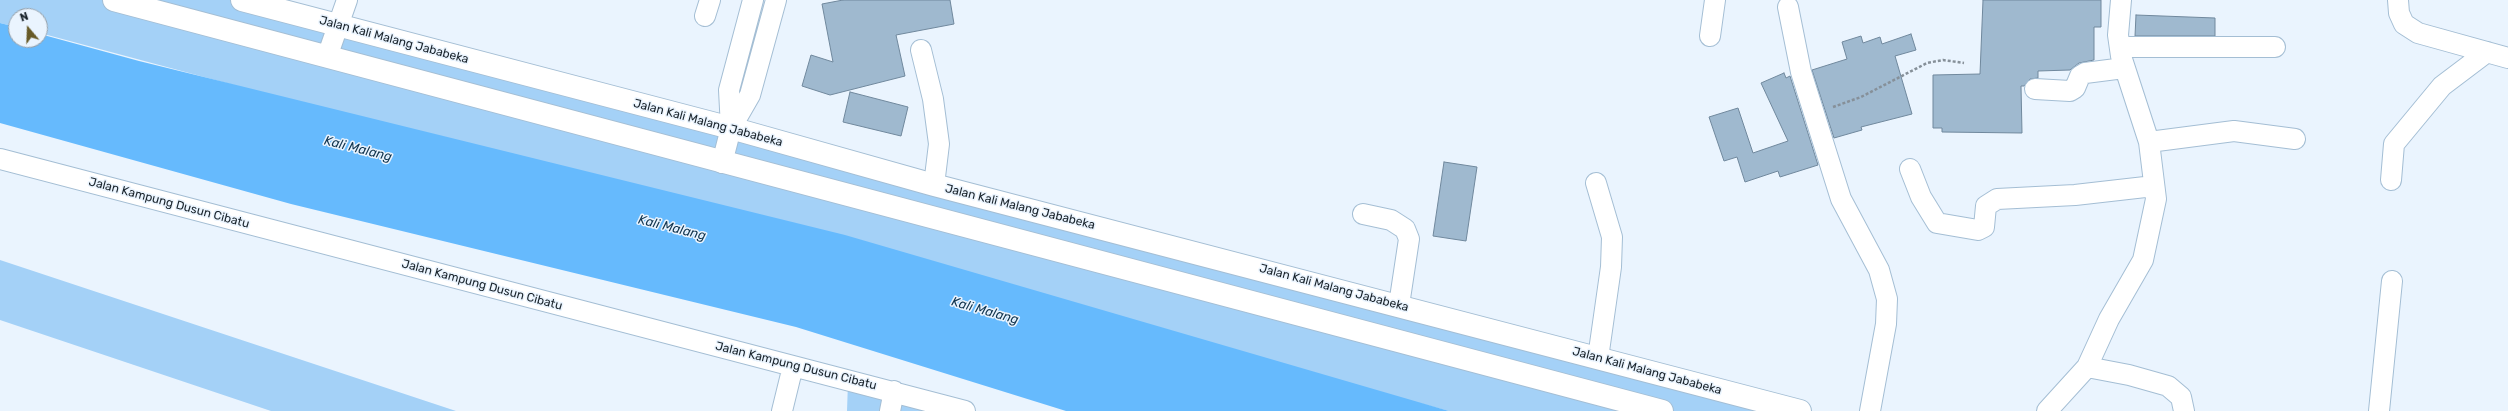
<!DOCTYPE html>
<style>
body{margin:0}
#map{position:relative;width:2508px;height:411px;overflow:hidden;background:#eaf4fe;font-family:Rubik,sans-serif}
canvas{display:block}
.north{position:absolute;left:8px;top:8px;width:40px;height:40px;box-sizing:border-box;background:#eaf4fe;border:1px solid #96a0a9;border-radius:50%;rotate:341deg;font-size:11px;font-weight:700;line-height:16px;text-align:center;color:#18222a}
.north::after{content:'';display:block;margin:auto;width:14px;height:18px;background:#675a27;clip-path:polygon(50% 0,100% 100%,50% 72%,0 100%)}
</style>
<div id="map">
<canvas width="2508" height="411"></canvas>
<div class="north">N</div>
</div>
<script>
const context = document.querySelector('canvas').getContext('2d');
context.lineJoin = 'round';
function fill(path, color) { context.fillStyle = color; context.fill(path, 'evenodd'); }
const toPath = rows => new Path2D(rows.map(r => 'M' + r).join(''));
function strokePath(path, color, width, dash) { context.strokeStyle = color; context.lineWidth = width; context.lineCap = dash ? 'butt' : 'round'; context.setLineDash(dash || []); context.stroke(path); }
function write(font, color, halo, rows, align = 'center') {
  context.font = font + ' Rubik,sans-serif'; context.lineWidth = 3; context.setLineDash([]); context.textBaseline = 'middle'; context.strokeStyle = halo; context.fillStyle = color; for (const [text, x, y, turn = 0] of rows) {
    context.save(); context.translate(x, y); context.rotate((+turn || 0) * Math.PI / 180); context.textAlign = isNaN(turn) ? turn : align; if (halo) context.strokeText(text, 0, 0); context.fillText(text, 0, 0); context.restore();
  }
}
const green = toPath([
 [0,0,242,0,1798,411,1449,411,40,33,40,16,16,16,16,27,0,23],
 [0,260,456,411,271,411,0,320],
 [848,382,970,411,847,411]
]);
const water = toPath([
 [0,23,16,27,16,40,40,40,40,34,139,61,845,235,1449,411,1066,411,796,327,291,204,0,123]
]);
const building = toPath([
 [843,0,950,0,954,24,896,35,905,76,830,95,802,86,811,55,833,62,822,4,843,0],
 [1983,0,2101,0,2101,27,2094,27,2094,60,2079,63,2070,70,2038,71,2038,78,2030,79,2024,86,2021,86,2022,133,1942,132,1942,128,1933,128,1933,75,1980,74,1983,0],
 [2136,15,2215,18,2215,36,2135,36,2136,15],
 [1911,34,1916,50,1895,56,1912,114,1861,127,1862,130,1834,138,1812,70,1847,59,1842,42,1861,36,1863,43,1880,37,1882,44,1911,34],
 [1784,73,1786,78,1790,76,1818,165,1780,177,1778,171,1745,182,1737,157,1724,161,1709,117,1738,108,1753,153,1788,141,1761,83,1784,73],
 [850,92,908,107,901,136,843,122,850,92],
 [1444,162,1477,167,1466,241,1433,236,1444,162]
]);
const path = toPath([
 [1833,107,1861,97,1927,63,1943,60,1964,63]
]);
const minor = toPath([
 [2398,0,2399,13,2404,24,2418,33,2508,58],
 [1788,7,1801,72,1841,199,1879,270,1887,299,1886,324,1870,411],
 [705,16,710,0],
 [1710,36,1715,0],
 [2120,47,2275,47],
 [921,50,933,99,939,144,934,185],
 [327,57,347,0],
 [2035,89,2070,91,2075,88,2080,76,2085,73,2124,68],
 [731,128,729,90,753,0],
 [2149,142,2234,131,2295,139],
 [0,159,965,411],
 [722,163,731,128,750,95,776,0],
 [1910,169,1921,197,1937,223,1978,230,1984,227,1986,206,1997,199,2075,195,2154,186],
 [2391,180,2394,144,2442,86,2487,52],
 [1596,183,1612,237,1611,267,1598,358],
 [1363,214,1391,220,1405,229,1409,239,1399,305],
 [2087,367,2129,375,2168,386,2181,397,2184,411],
 [782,411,793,366],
 [890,411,894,391],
 [2047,411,2087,367,2109,319,2143,260,2156,199,2149,142,2121,56,2118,35,2121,0],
 [2379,411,2392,281]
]);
const major = toPath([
 [114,0,1662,411],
 [242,0,731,128,934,185,1800,411]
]);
const streetNames = [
 ["Jalan Kali Malang Jababeka",394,40,15],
 ["Jalan Kali Malang Jababeka",708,123,15],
 ["Jalan Kampung Dusun Cibatu",169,203,15],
 ["Jalan Kali Malang Jababeka",1020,207,14],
 ["Jalan Kampung Dusun Cibatu",482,285,15],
 ["Jalan Kali Malang Jababeka",1334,288,15],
 ["Jalan Kampung Dusun Cibatu",796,366,14],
 ["Jalan Kali Malang Jababeka",1647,371,15]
];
const waterNames = [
 ["Kali Malang",358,149,14],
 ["Kali Malang",672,228,14],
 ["Kali Malang",985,311,16]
];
fill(green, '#a4d1f7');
fill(water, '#66bafd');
fill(building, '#9fb9cf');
strokePath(building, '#70889d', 1);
strokePath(minor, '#a4bed4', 22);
strokePath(major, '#a4bed4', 24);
strokePath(path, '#869099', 2.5, [3, 2]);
strokePath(minor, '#fff', 20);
strokePath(major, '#fff', 22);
write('12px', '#18222a', '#eaf4fe', streetNames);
write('italic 13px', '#10344e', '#eaf4fe', waterNames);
</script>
